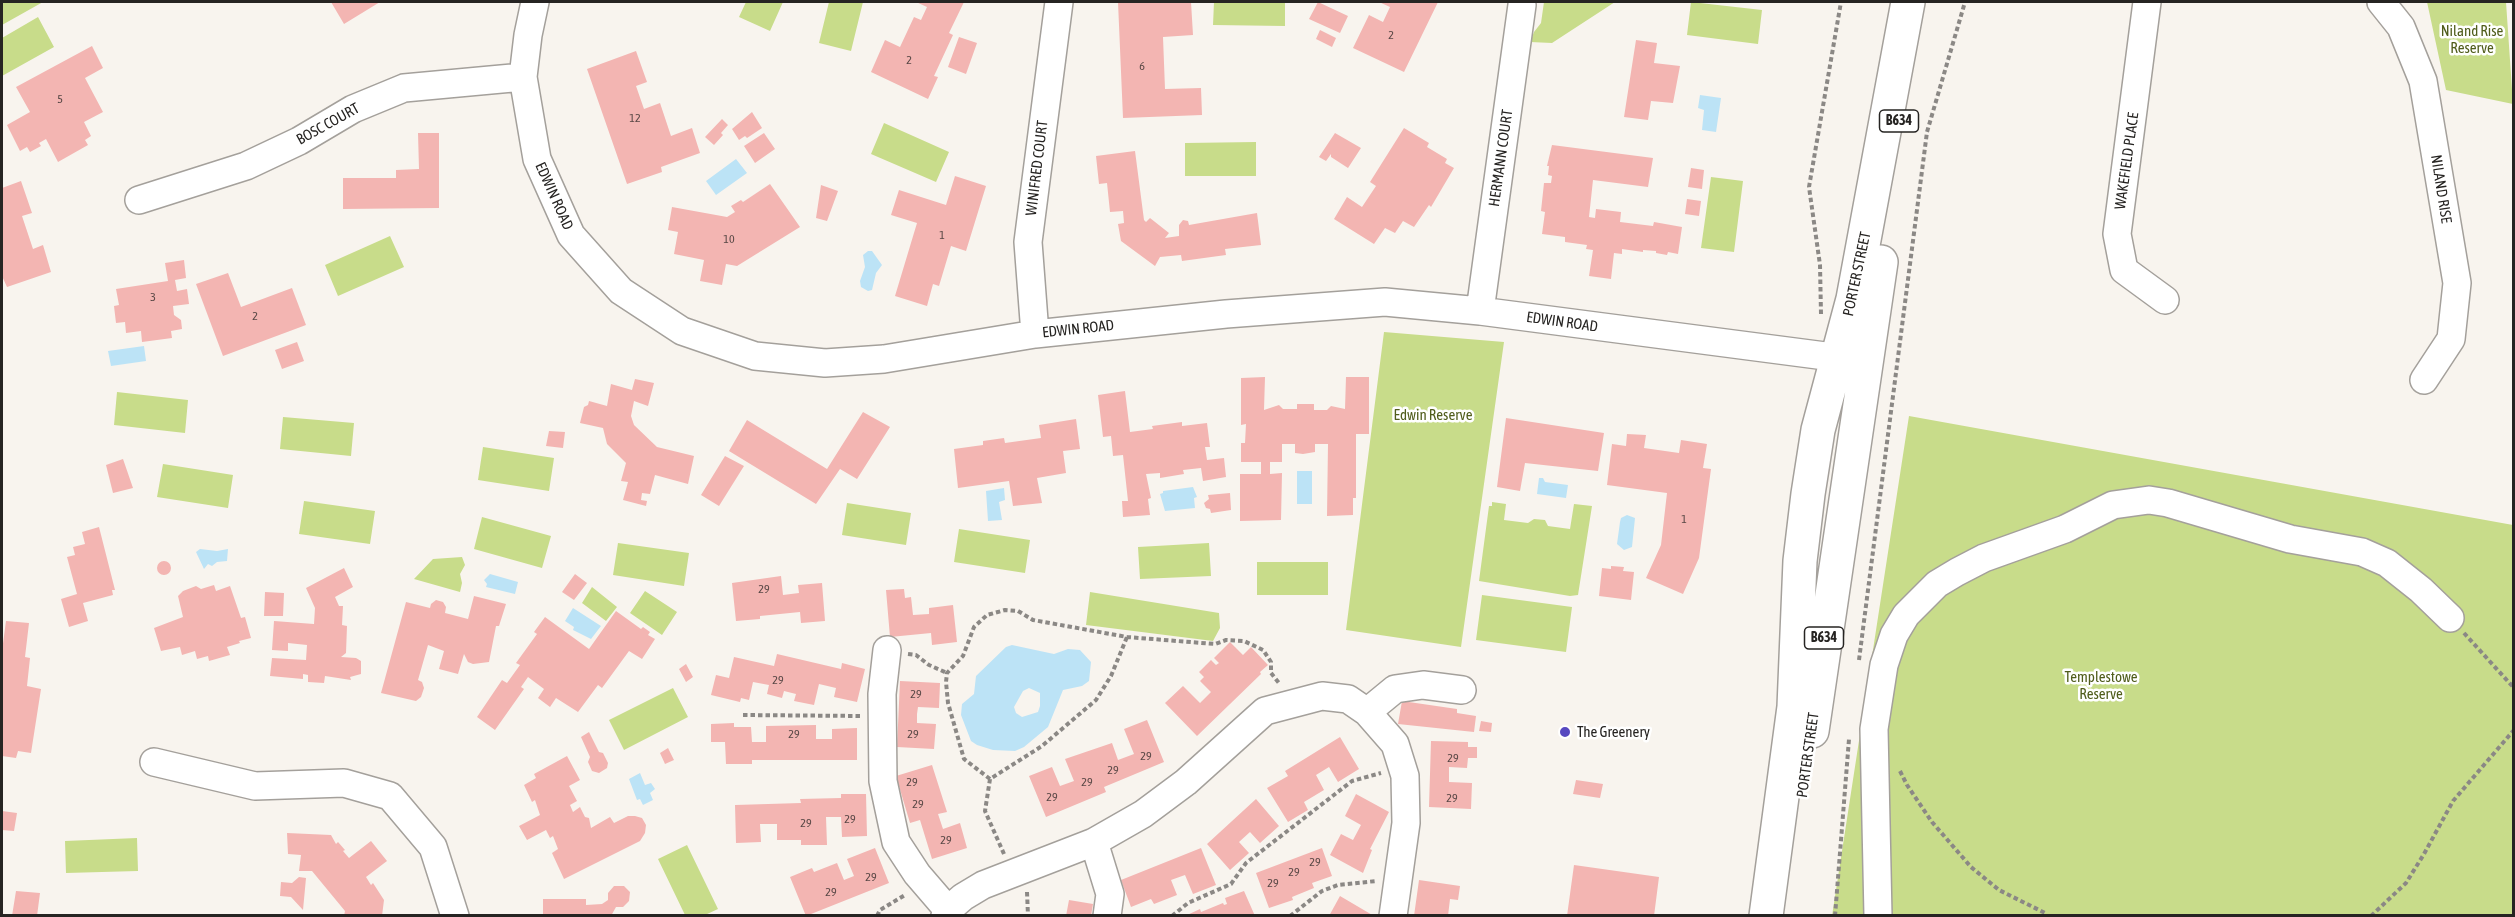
<!DOCTYPE html>
<style>
body{margin:0}
#map{position:relative;width:2515px;height:917px;overflow:hidden;background:#f8f4ee;font-family:"Asap Condensed",sans-serif}
canvas{display:block}
.frame{position:absolute;inset:0;border:3px solid #262422;pointer-events:none}
</style>
<div id="map">
<canvas width="2515" height="917"></canvas>
<div class="frame"></div>
</div>
<script>
const context = document.querySelector('canvas').getContext('2d');
context.lineJoin = 'round';
function fill(path, color) { context.fillStyle = color; context.fill(path, 'evenodd'); }
const toPath = rows => new Path2D(rows.map(r => 'M' + r).join(''));
function strokePath(path, color, width, dash) { context.strokeStyle = color; context.lineWidth = width; context.lineCap = dash ? 'butt' : 'round'; context.setLineDash(dash || []); context.stroke(path); }
function write(font, color, halo, rows, align = 'center') {
  context.font = font + ' "Asap Condensed",sans-serif'; context.lineWidth = 5; context.setLineDash([]); context.textBaseline = 'middle'; context.strokeStyle = halo; context.fillStyle = color; for (const [text, x, y, turn = 0] of rows) {
    context.save(); context.translate(x, y); context.rotate((+turn || 0) * Math.PI / 180); context.textAlign = isNaN(turn) ? turn : align; if (halo) context.strokeText(text, 0, 0); context.fillText(text, 0, 0); context.restore();
  }
}
const green = toPath([
 [2,2,43,2,2,25],
 [746,2,783,2,770,31,739,17],
 [829,2,863,2,851,51,819,43],
 [1214,2,1285,2,1285,26,1213,25],
 [1544,2,1615,2,1552,43,1530,42,1534,32,1541,23],
 [1691,2,1762,10,1758,44,1687,35],
 [2427,2,2506,2,2513,104,2446,90],
 [38,17,54,47,2,76,2,38],
 [884,123,949,152,936,182,871,154],
 [1256,142,1256,176,1185,176,1185,143],
 [1711,177,1743,181,1734,252,1701,248],
 [390,236,404,267,338,296,325,265],
 [1384,332,1504,342,1461,647,1346,630],
 [117,392,188,400,185,433,114,425],
 [1909,416,2513,525,2513,915,1832,916],
 [283,417,354,423,351,456,280,449],
 [483,447,554,458,549,491,478,480],
 [163,464,233,475,228,508,157,497],
 [304,501,375,511,370,544,299,534],
 [1492,502,1506,504,1504,520,1528,523,1534,519,1545,520,1548,526,1570,529,1574,504,1592,506,1578,595,1570,596,1479,581,1489,506,1492,506],
 [847,503,911,513,906,545,842,535],
 [482,517,551,536,542,568,474,549],
 [959,529,1030,540,1025,573,954,562],
 [618,543,689,553,684,586,613,575],
 [1209,543,1211,576,1140,579,1138,547],
 [462,557,465,565,460,574,462,583,460,592,414,579,433,559],
 [1257,562,1328,562,1328,595,1257,595],
 [592,587,617,607,606,621,582,603],
 [645,591,677,612,662,635,630,613],
 [1090,592,1219,613,1220,628,1213,641,1086,625],
 [1482,595,1572,607,1566,652,1476,640],
 [673,688,688,717,624,750,609,720],
 [137,838,138,871,66,873,65,841],
 [687,845,718,909,705,915,685,915,658,859]
]);
const water = toPath([
 [1700,95,1721,98,1716,132,1702,130,1704,110,1698,108],
 [736,159,747,173,716,195,706,181],
 [868,251,872,251,882,265,876,273,872,290,868,291,861,287,860,281,865,267,863,255],
 [144,346,146,361,111,366,108,351],
 [1297,471,1312,471,1312,504,1297,504],
 [1539,478,1543,478,1545,482,1568,485,1566,498,1537,494],
 [1193,487,1197,497,1194,498,1195,508,1165,511,1160,494,1163,493,1163,491],
 [1004,488,1005,500,999,502,1002,520,988,521,986,491],
 [1627,515,1635,518,1632,547,1624,550,1617,544,1620,522,1621,518],
 [200,549,217,551,228,549,227,561,217,562,212,566,208,564,204,569,196,552],
 [490,574,518,582,515,594,486,587,487,584,484,580],
 [573,608,601,626,591,639,573,630,574,627,565,621],
 [1012,645,1054,654,1068,649,1080,650,1091,662,1089,681,1082,686,1063,690,1048,727,1024,747,1015,751,993,750,977,745,971,741,961,715,962,704,974,694,976,676,1006,647],
 [1029,688,1040,693,1040,706,1038,712,1022,717,1016,713,1014,707,1023,691],
 [640,773,645,785,651,783,655,789,650,793,653,800,643,805,640,799,637,800,629,779]
]);
const building = toPath([
 [331,2,380,2,344,24],
 [916,2,964,2,949,33,953,35,934,76,938,77,928,99,871,72,885,40,900,47,914,17,921,20,927,7],
 [1118,2,1191,2,1193,35,1163,37,1165,89,1201,88,1202,115,1123,118],
 [1318,2,1348,16,1340,33,1309,19],
 [1379,2,1438,2,1404,72,1353,48,1369,15,1383,22,1390,7],
 [1320,30,1336,38,1332,47,1316,39],
 [959,37,977,43,966,74,948,67],
 [1636,40,1657,43,1654,63,1680,66,1673,103,1651,101,1648,120,1624,117],
 [92,46,103,68,85,78,103,112,84,122,91,136,85,140,88,145,58,162,46,139,39,143,41,146,30,152,27,147,20,151,7,125,30,112,16,87],
 [636,51,647,82,636,86,644,109,660,103,671,136,692,128,700,153,661,167,662,172,627,184,587,69],
 [752,112,762,128,747,138,745,136,739,140,732,129],
 [722,119,728,125,721,133,723,135,714,145,705,137],
 [1404,128,1429,143,1427,147,1447,159,1445,163,1454,168,1431,207,1429,205,1414,227,1403,221,1395,233,1385,228,1374,244,1334,219,1347,197,1362,207,1376,186,1370,182],
 [418,133,439,133,439,208,343,209,343,178,396,178,396,170,419,169],
 [764,133,775,149,755,163,744,146],
 [1335,133,1361,148,1348,168,1331,157,1331,154,1326,161,1319,157],
 [1552,145,1653,158,1648,187,1593,180,1589,217,1595,218,1596,209,1621,212,1620,222,1653,226,1654,222,1682,227,1678,254,1668,252,1667,255,1656,253,1656,251,1643,250,1643,252,1622,249,1622,254,1614,253,1611,279,1589,276,1593,250,1586,249,1587,245,1565,242,1565,237,1542,234,1545,212,1541,211,1544,183,1551,183,1552,176,1548,175,1549,166,1547,166],
 [1135,151,1144,220,1146,222,1150,218,1169,233,1165,238,1179,236,1179,225,1183,220,1188,221,1189,225,1257,213,1261,245,1225,249,1226,255,1182,261,1181,255,1160,257,1155,266,1121,241,1118,224,1124,223,1123,211,1110,212,1107,183,1099,184,1096,156],
 [1691,168,1704,170,1702,189,1688,187],
 [955,176,986,186,966,251,951,246,939,286,933,284,927,306,895,296,917,223,891,215,899,190,946,205],
 [21,181,32,213,22,216,33,249,43,245,51,272,7,287,2,276,2,188],
 [770,184,800,227,737,266,726,264,722,285,700,281,704,260,674,254,678,232,668,230,672,207,727,217,735,212,731,206,741,200,743,202],
 [821,185,838,191,827,221,816,218],
 [1687,199,1701,201,1699,216,1685,214],
 [184,260,186,278,175,280,177,291,187,289,189,304,173,306,174,315,181,320,182,329,171,331,172,338,142,342,141,331,126,333,125,322,116,323,114,306,119,305,116,289,168,281,165,263],
 [228,273,241,307,292,288,306,325,223,356,196,284],
 [297,342,304,361,282,369,275,350],
 [1265,377,1264,410,1279,405,1283,409,1297,409,1297,404,1314,404,1314,410,1327,410,1331,406,1345,409,1346,377,1369,377,1369,434,1356,434,1356,498,1353,498,1353,515,1327,516,1328,444,1315,444,1315,452,1303,454,1295,453,1295,444,1282,444,1282,462,1270,462,1270,474,1282,473,1281,520,1240,521,1240,474,1261,474,1261,462,1241,462,1241,443,1245,443,1246,424,1241,425,1241,378],
 [635,379,654,383,648,406,634,401,631,416,634,425,657,447,694,456,688,484,655,475,650,494,642,493,641,500,647,501,646,506,623,500,628,482,621,481,626,463,607,444,603,428,580,423,584,407,588,405,589,401,607,406,611,384,632,390],
 [1125,391,1130,432,1153,429,1152,426,1182,422,1182,426,1207,423,1210,447,1205,447,1207,460,1224,458,1226,477,1203,481,1201,468,1183,470,1184,474,1160,478,1160,473,1146,474,1151,498,1148,499,1150,515,1123,517,1122,501,1128,501,1123,455,1113,456,1111,436,1103,437,1098,395],
 [863,412,890,427,857,479,840,469,816,504,729,451,747,420,827,469],
 [1506,418,1604,433,1598,471,1525,463,1520,491,1497,487],
 [1076,419,1080,449,1063,451,1066,473,1037,478,1042,503,1013,506,1009,481,958,488,954,449,983,445,983,441,1004,438,1005,443,1041,438,1039,425],
 [549,431,565,432,563,448,546,446],
 [1627,434,1646,435,1644,448,1679,453,1681,440,1707,444,1703,468,1711,469,1699,558,1683,594,1646,578,1661,545,1667,493,1607,485,1612,444,1626,446],
 [725,456,744,466,719,506,701,495],
 [123,459,133,488,113,493,106,465],
 [1230,493,1231,510,1211,513,1210,509,1206,508,1204,503,1209,499,1208,495],
 [99,527,115,590,112,590,113,595,83,603,88,621,69,627,61,599,77,594,67,557,75,555,73,547,85,544,82,532],
 '157 568a7 7 0 1 1 14 0a7 7 0 1 1-14 0Z',
 [1611,566,1624,567,1623,571,1634,572,1631,600,1599,596,1602,568,1611,569],
 [344,568,353,587,335,597,339,606,343,606,342,625,347,626,346,653,341,657,356,658,361,661,361,674,350,677,351,680,325,676,324,683,308,682,308,675,303,674,303,679,270,676,272,658,306,660,307,645,288,643,288,651,272,650,274,621,314,624,315,608,306,588],
 [575,574,587,583,574,600,562,592],
 [781,576,783,595,799,593,798,585,822,583,825,621,801,623,800,612,760,616,760,619,736,621,732,583],
 [214,585,216,591,230,586,241,618,245,617,251,638,239,641,240,643,227,647,230,655,209,661,208,656,197,659,195,651,182,655,180,647,161,651,154,628,183,617,178,596,183,591,196,586,201,589],
 [904,589,905,598,911,597,913,615,929,614,929,608,953,605,957,642,932,645,931,633,890,637,886,590],
 [265,592,284,593,283,616,264,616],
 [474,596,506,604,499,626,496,626,489,662,473,664,468,662,464,654,458,674,439,669,444,651,428,645,418,680,422,682,424,688,421,697,416,701,381,693,406,602,430,608,431,604,436,600,443,602,446,607,445,613,468,619],
 [616,611,641,629,643,627,650,632,648,635,655,639,642,659,629,651,602,688,598,685,578,712,556,698,550,707,538,698,544,689,528,677,521,687,524,689,495,730,477,717,502,680,507,683,520,665,516,663,537,634,534,632,545,617,589,649],
 [6,621,29,623,25,657,30,658,27,686,41,689,31,753,18,751,16,758,2,756,2,651],
 [1230,642,1243,655,1251,647,1268,665,1260,672,1261,674,1197,736,1165,703,1183,686,1200,703,1211,692,1200,681,1204,677,1199,672,1211,660,1216,665,1219,663,1214,658],
 [777,654,841,669,842,663,865,669,857,702,834,697,836,688,819,684,814,705,794,701,796,694,784,691,782,698,767,694,769,685,753,682,749,700,741,698,740,702,711,695,716,675,729,678,734,657,774,666],
 [686,664,693,677,686,682,679,669],
 [900,681,940,683,939,708,918,707,917,714,917,723,936,724,934,749,897,747],
 [1402,701,1457,709,1457,713,1476,716,1474,732,1398,724],
 [1147,720,1164,762,1104,787,1106,792,1046,817,1029,776,1052,767,1060,786,1074,781,1065,759,1112,743,1118,760,1134,754,1124,729],
 [1481,721,1492,723,1491,732,1479,731],
 [734,723,734,727,751,727,752,742,766,742,766,726,816,725,816,739,832,739,832,729,857,728,857,760,752,760,752,764,726,764,725,742,711,742,711,724],
 [589,732,599,752,603,753,608,763,607,768,599,773,592,771,588,762,590,757,581,737],
 [1340,737,1359,769,1338,782,1329,767,1316,775,1324,790,1304,802,1308,810,1288,822,1267,788,1288,776,1285,771],
 [1431,741,1468,742,1468,747,1477,747,1477,758,1468,758,1467,768,1449,767,1449,782,1472,783,1471,809,1429,807],
 [668,748,674,760,665,764,660,753],
 [567,756,580,780,569,786,577,801,570,805,573,812,580,807,585,817,589,818,591,828,610,817,614,823,628,816,635,816,642,818,646,825,645,833,640,841,564,879,552,853,558,849,553,836,550,838,546,830,527,840,519,826,540,815,535,800,532,802,524,785,536,778,534,774],
 [932,765,947,812,938,814,943,829,960,823,967,848,932,859,920,820,910,823,896,776],
 [1576,780,1603,784,1600,798,1573,794],
 [841,794,866,794,867,836,842,837,841,817,826,817,827,845,801,845,801,840,777,840,777,824,760,824,761,842,736,843,735,805,801,803,800,799,841,798],
 [1356,794,1389,812,1370,849,1372,850,1363,873,1330,855,1341,834,1353,840,1361,825,1345,816],
 [1256,799,1279,826,1260,843,1250,832,1239,842,1249,853,1230,870,1207,844],
 [2,811,17,813,14,831,2,830],
 [287,833,331,835,336,844,338,842,345,850,343,851,349,858,371,841,387,861,366,877,371,885,373,883,384,900,382,916,344,916,345,911,312,871,299,871,301,855,288,854],
 [875,848,889,883,806,916,790,877,812,868,814,872,837,863,844,880,854,876,847,859],
 [1201,848,1216,885,1193,894,1185,875,1171,880,1177,895,1154,904,1151,899,1131,907,1121,880],
 [1322,848,1332,876,1312,883,1314,888,1292,897,1293,900,1269,908,1256,873],
 [1574,865,1659,877,1654,916,1567,916],
 [299,877,306,878,303,910,291,897,280,896,281,882,292,883],
 [1419,880,1460,886,1458,900,1450,899,1448,916,1414,916],
 [614,886,624,886,630,892,629,901,623,907,616,907,611,916,543,916,543,899,586,899,586,905,602,904,608,900,608,893],
 [16,891,40,893,37,916,12,916],
 [1244,891,1255,916,1185,916,1200,909,1201,912,1223,903,1224,905,1227,904,1225,898],
 [1340,896,1374,916,1329,916],
 [1069,900,1093,904,1091,916,1066,916]
]);
const path = toPath([
 [1821,314,1820,265,1809,187,1841,2],
 [2464,633,2514,688],
 [908,654,916,655,929,665,947,673],
 [1859,660,1927,132,1965,2],
 [743,715,860,716],
 [1900,771,1907,785,1932,822,1971,867,1999,890,2047,914,2047,916],
 [990,779,964,759,948,703,946,682,947,673,963,656,974,627,987,615,1005,610,1018,611,1033,620,1127,637,1215,644,1226,640,1244,641,1263,650,1271,662,1271,673,1279,683],
 [1004,854,985,811,990,779,1042,746,1096,700,1111,676,1127,637],
 [1027,892,1028,916],
 [877,916,880,910,905,895],
 [1172,916,1188,903,1231,884,1246,863,1352,781,1381,773],
 [1290,916,1322,891,1338,885,1376,881],
 [1835,916,1849,739],
 [2371,916,2406,883,2424,854,2453,801,2514,730]
]);
const minor = toPath([
 [535,2,528,35,523,77,537,159,571,235,621,291,682,331,755,356,825,363,884,359,1035,334,1226,314,1385,302,1480,311,1856,360],
 [2147,2,2117,234,2124,270,2165,300],
 [2381,2,2401,27,2423,81,2457,283,2451,339,2424,380],
 [139,200,246,166,299,141,353,109,404,88,523,77],
 [1480,311,1522,5],
 [1035,334,1028,242,1059,2],
 [887,650,882,694,883,781,896,842,917,874,948,910],
 [1367,712,1395,689,1423,685,1462,690],
 [154,762,255,786,344,783,390,796,433,847,455,916],
 [1094,842,1110,894,1107,916],
 [945,916,948,910,963,897,983,885,1094,842,1143,814,1186,782,1265,711,1322,696,1348,699,1367,712,1395,744,1405,776,1406,823,1393,916],
 [1878,916,1874,729,1884,665,1894,635,1906,615,1937,584,1957,572,1984,558,2065,529,2113,505,2149,500,2168,503,2290,539,2362,552,2387,563,2421,590,2450,618]
]);
const major = toPath([
 [1812,731,1881,262],
 [1766,916,1794,707,1800,561,1808,494,1818,430,1853,299,1908,2]
]);
const markers = [
 [1565,732,6,"#5748c0"]
];
const numberNames = [
 ["2",1391,35],
 ["2",909,60],
 ["6",1142,66],
 ["5",60,99],
 ["12",635,118],
 ["1",942,235],
 ["10",729,239],
 ["3",153,297],
 ["2",255,316],
 ["1",1684,519],
 ["29",764,589],
 ["29",778,680],
 ["29",916,694],
 ["29",794,734],
 ["29",913,734],
 ["29",1146,756],
 ["29",1453,758],
 ["29",1113,770],
 ["29",912,782],
 ["29",1087,782],
 ["29",1052,797],
 ["29",1452,798],
 ["29",918,804],
 ["29",850,819],
 ["29",806,823],
 ["29",946,840],
 ["29",1315,862],
 ["29",1294,872],
 ["29",871,877],
 ["29",1273,883],
 ["29",831,892]
];
const shields = [
 [1899,121,39],
 [1824,638,39]
];
const shieldNames = [
 ["B634",1899,121],
 ["B634",1824,638]
];
const parkNames = [
 ["Niland Rise",2472,31],
 ["Reserve",2472,48],
 ["Edwin Reserve",1433,415],
 ["Templestowe",2101,677],
 ["Reserve",2101,694]
];
const streetNames = [
 ["BOSC COURT",328,124,-29],
 ["HERMANN COURT",1501,158,-82],
 ["WAKEFIELD PLACE",2127,161,-82],
 ["WINIFRED COURT",1037,168,-83],
 ["NILAND RISE",2441,189,81],
 ["EDWIN ROAD",554,196,66],
 ["PORTER STREET",1857,274,-78],
 ["EDWIN ROAD",1562,322,8],
 ["EDWIN ROAD",1078,329,-6],
 ["PORTER STREET",1808,755,-82]
];
const poiNames = [
 ["The Greenery",1577,732]
];
fill(green, '#c8dc8a');
fill(water, '#bce3f6');
fill(building, '#f3b5b2');
strokePath(minor, '#a4a09b', 30);
strokePath(major, '#a4a09b', 36);
strokePath(path, '#8b8885', 4, [4.5, 3]);
strokePath(minor, '#fff', 27);
strokePath(major, '#fff', 33);
for (const [x, y, r, color] of markers) { const dot = new Path2D(); dot.arc(x, y, r, 0, 2 * Math.PI); context.fillStyle = color; context.fill(dot); strokePath(dot, '#fff', 2); }
write('12px', '#594846', null, numberNames);
for (const [x, y, w] of shields) { const box = new Path2D(); box.roundRect(x - w / 2, y - 11, w, 22, 4.5); context.fillStyle = '#fff'; context.fill(box); strokePath(box, '#262422', 1.5); }
write('bold 14px', '#262422', null, shieldNames);
write('15px', '#505d1c', '#fff', parkNames);
write('15px', '#262422', '#fff', streetNames);
write('15px', '#262422', '#fff', poiNames, 'left');
</script>
